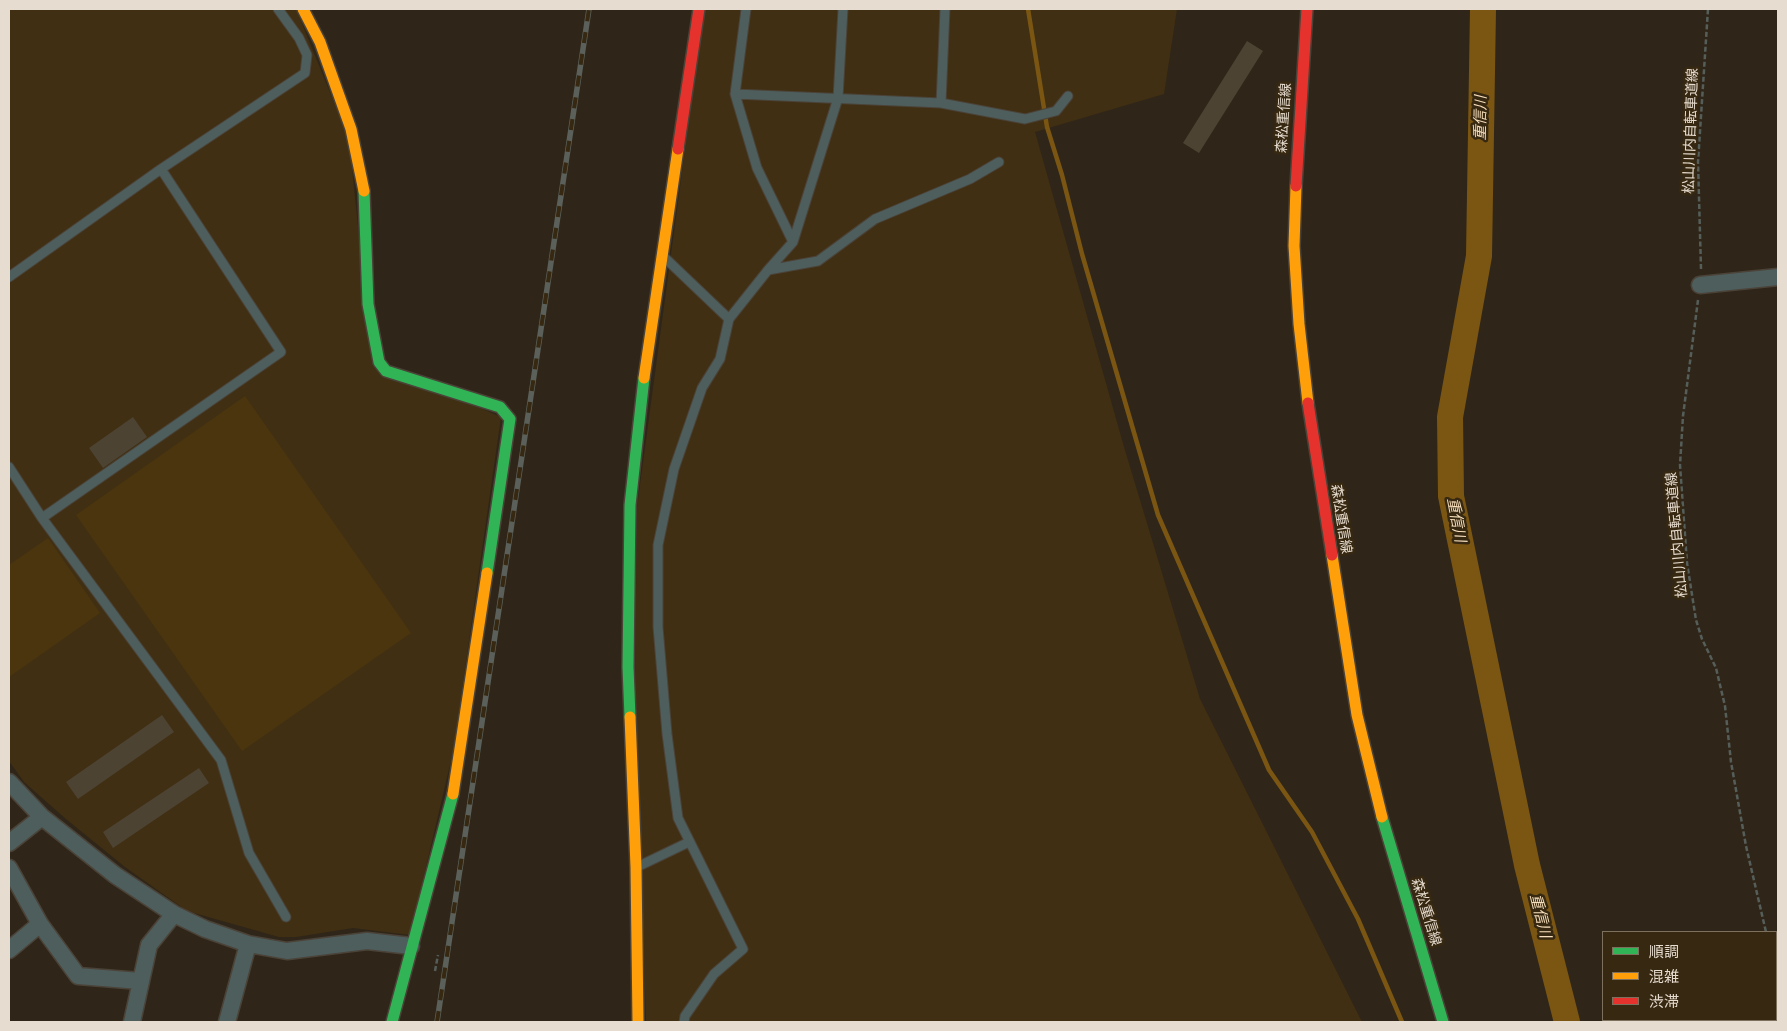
<!DOCTYPE html>
<meta charset="utf-8">
<style>
body{margin:0}
#map{position:relative;width:1787px;height:1031px;overflow:hidden;background:#2f2619;font-family:Literata,"Noto Sans JP",serif}
canvas{display:block}
.frame{position:absolute;inset:0;border:10px solid #e6dccf;pointer-events:none}
.legend{position:absolute;left:1602px;top:931px;width:175px;height:90px;box-sizing:border-box;background:#372811;border:1px solid #7d705d;margin:0;padding:6px 9px;list-style:none;font-size:15px;color:#e6dccf}
.legend li{display:flex;align-items:center;gap:10px;height:25px}
.legend b{width:25px;border:1px solid #7d705d}
</style>
<div id="map">
<canvas width="1787" height="1031"></canvas>
<div class="frame"></div>
<ul class="legend">
<li><b style="height:6px;background:#30b455"></b>順調</li>
<li><b style="height:6px;background:#ff9f0a"></b>混雑</li>
<li><b style="height:6px;background:#e5322d"></b>渋滞</li>
</ul>
</div>
<script>
const context = document.querySelector('canvas').getContext('2d');
context.lineJoin = 'round';
function fill(path, color) { context.fillStyle = color; context.fill(path, 'evenodd'); }
const toPath = rows => new Path2D(rows.map(r => 'M' + r).join(''));
function strokePath(path, color, width, dash) { context.strokeStyle = color; context.lineWidth = width; context.lineCap = dash ? 'butt' : 'round'; context.setLineDash(dash || []); context.stroke(path); }
function write(font, color, halo, rows, align = 'center') {
  context.font = font + ' Literata,"Noto Sans JP",serif'; context.lineWidth = 5; context.setLineDash([]); context.textBaseline = 'middle'; context.strokeStyle = halo; context.fillStyle = color; for (const [text, x, y, turn = 0] of rows) {
    context.save(); context.translate(x, y); context.rotate((+turn || 0) * Math.PI / 180); context.textAlign = isNaN(turn) ? turn : align; if (halo) context.strokeText(text, 0, 0); context.fillText(text, 0, 0); context.restore();
  }
}
const built = toPath([
 [9,9,296,9,349,139,372,362,501,417,453,752,410,935,353,928,296,937,279,937,187,911,125,867,66,819,24,782,9,761],
 [704,9,1177,9,1164,94,1035,132,1124,447,1200,699,1362,1022,646,1022,635,666,637,507]
]);
const green = toPath([
 [245,396,411,633,242,751,76,515],
 [48,538,100,613,9,677,9,565]
]);
const water = toPath([
 [1550,991,1569,1022,1554,1022]
]);
const stream = toPath([
 [1028,9,1047,127,1062,175,1082,254,1158,515,1269,770,1312,832,1358,919,1402,1022]
]);
const river = toPath([
 [1483,9,1479,256,1450,417,1451,496,1527,865,1567,1022]
]);
const building = toPath([
 [1247,41,1263,51,1199,153,1183,143],
 [133,417,147,437,103,468,89,448],
 [162,715,174,732,78,799,66,782],
 [199,768,209,783,113,848,103,832]
]);
const path = toPath([
 [1701,269,1698,162,1708,9],
 [1698,300,1683,416,1680,465,1687,563,1696,620,1702,639,1716,668,1725,706,1731,762,1746,846,1766,932],
 [435,971,438,955],
 [1776,973,1778,983]
]);
const lane = toPath([
 [746,9,735,94,941,103,1025,119,1056,111,1068,96],
 [735,94,757,168,793,242],
 [941,103,945,9],
 [664,257,729,319],
 [768,270,793,242,838,98,843,9],
 [9,277,161,169,305,73,307,55,299,38,278,9],
 [9,467,42,518,221,760,249,853,286,917],
 [42,518,281,352,161,169],
 [637,867,689,842],
 [684,1022,685,1016,714,974,743,949,678,818,667,734,658,627,658,545,674,469,702,388,720,359,729,319,768,270,818,261,875,219,970,179,999,162]
]);
const street = toPath([
 [1700,285,1778,277],
 [9,782,42,817,115,875,174,914,205,929,248,944,287,951,367,941,411,946],
 [9,843,42,817],
 [9,868,40,924,78,976,140,981],
 [9,950,40,924],
 [132,1022,149,945,174,914],
 [227,1022,248,944]
]);
const fast = toPath([
 [364,191,368,304,379,362,386,371,500,407,510,419,487,573],
 [630,717,628,667,630,505,644,378],
 [1382,817,1443,1022],
 [392,1022,453,794]
]);
const slow = toPath([
 [303,9,320,42,351,129,364,191],
 [1296,186,1294,246,1299,324,1308,403],
 [644,378,678,149],
 [1332,555,1357,715,1382,817],
 [630,717,636,867,638,1022],
 [453,794,487,573]
]);
const jam = toPath([
 [678,149,699,9],
 [1296,186,1307,9],
 [1308,403,1332,555]
]);
const rail = toPath([
 [437,1022,589,9]
]);
const streetNames = [
 ["森松重信線",1284,118,-86],
 ["松山川内自転車道線",1691,131,-88],
 ["森松重信線",1341,519,81],
 ["松山川内自転車道線",1677,535,-95],
 ["森松重信線",1426,912,73]
];
const waterNames = [
 ["重信川",1481,118,-89],
 ["重信川",1456,520,79],
 ["重信川",1540,916,76]
];
fill(built, '#402f12');
fill(green, '#4b350e');
fill(water, '#7b5612');
strokePath(stream, '#7b5612', 4.5);
strokePath(river, '#7b5612', 26);
fill(building, '#4c4333');
strokePath(lane, '#4b4238', 11);
strokePath(street, '#4b4238', 19);
strokePath(fast, '#4b4238', 14);
strokePath(slow, '#4b4238', 14);
strokePath(jam, '#4b4238', 14);
strokePath(path, '#565e5a', 2.5, [5, 2.5]);
strokePath(lane, '#4d5e5d', 9);
strokePath(street, '#4d5e5d', 16);
strokePath(fast, '#30b455', 11);
strokePath(slow, '#ff9f0a', 11);
strokePath(jam, '#e5322d', 11);
strokePath(rail, '#5b605a', 5.5);
strokePath(rail, '#372811', 4, [11]);
write('14px', '#e6dccf', '#372811', streetNames);
write('italic 15px', '#f6dfbd', '#372811', waterNames);
</script>
